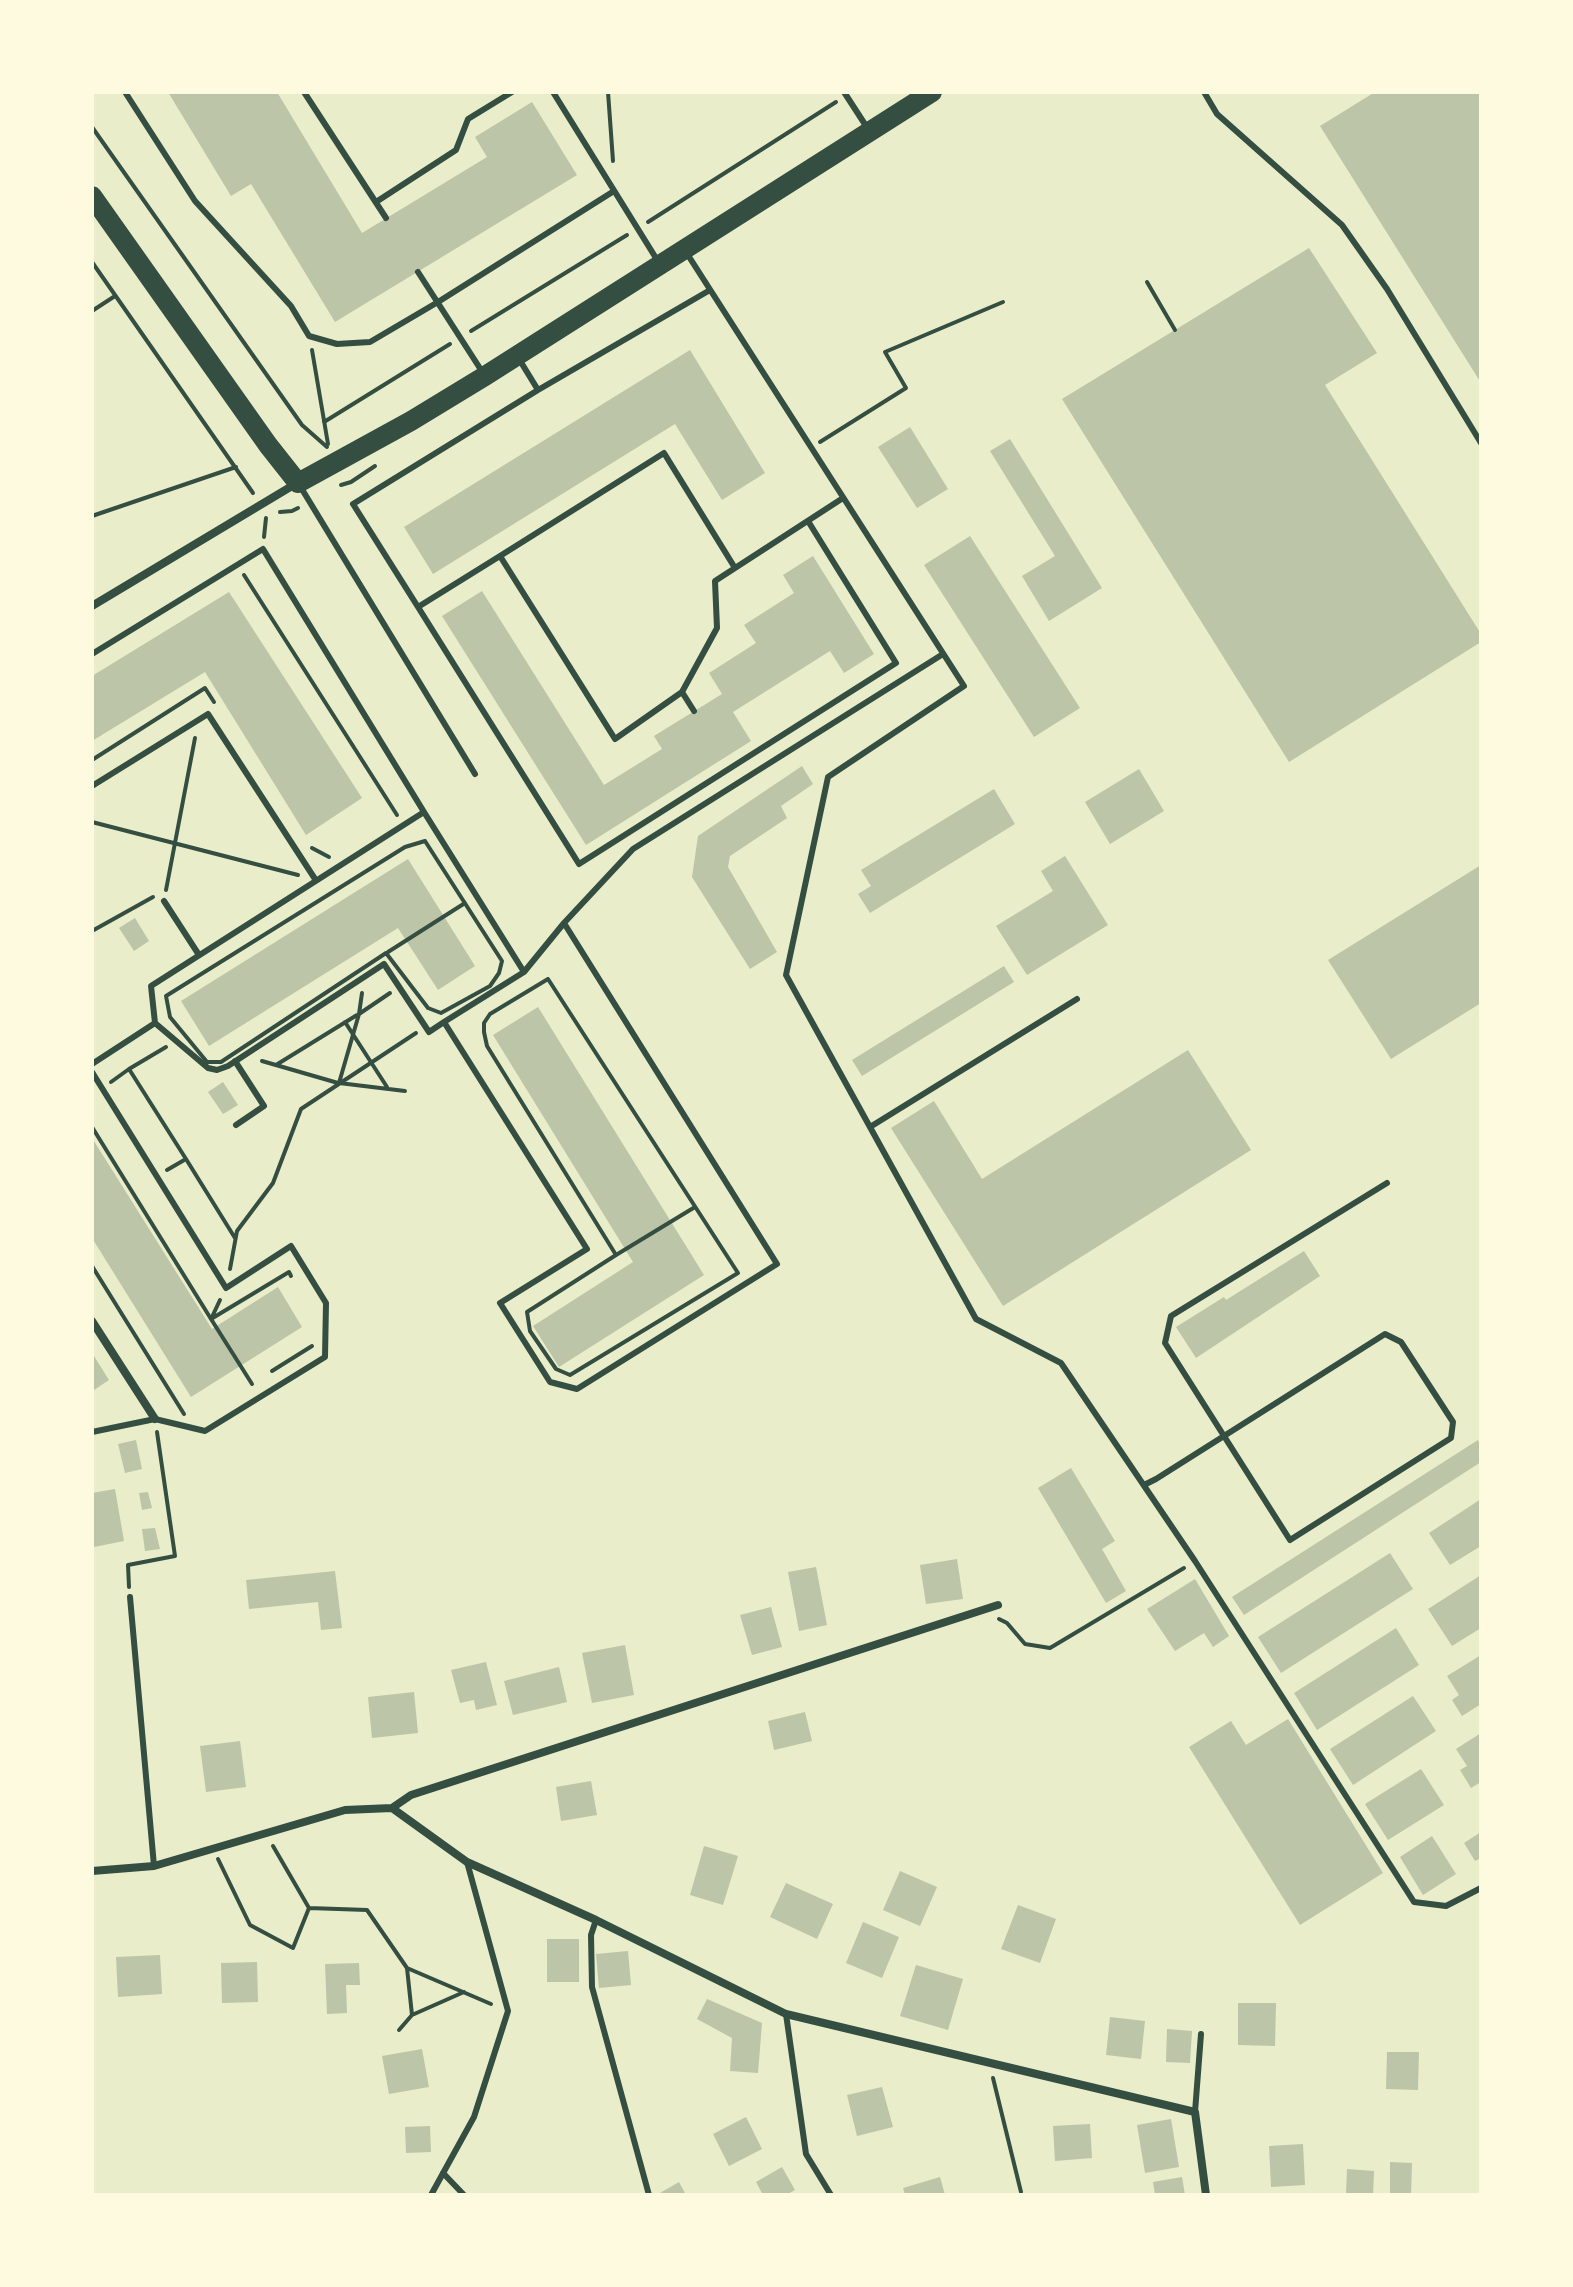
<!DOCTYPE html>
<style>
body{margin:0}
#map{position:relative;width:1573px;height:2287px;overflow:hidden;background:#e9edc9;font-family:"Nunito Sans",sans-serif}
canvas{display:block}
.frame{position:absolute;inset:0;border:94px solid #fefae0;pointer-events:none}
</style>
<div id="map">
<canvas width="1573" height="2287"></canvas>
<div class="frame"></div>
</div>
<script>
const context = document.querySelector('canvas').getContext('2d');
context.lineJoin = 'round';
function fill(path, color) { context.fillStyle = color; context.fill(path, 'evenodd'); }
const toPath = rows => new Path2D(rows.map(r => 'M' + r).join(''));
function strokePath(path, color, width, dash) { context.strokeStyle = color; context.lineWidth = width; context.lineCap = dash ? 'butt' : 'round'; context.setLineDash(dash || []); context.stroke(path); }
const building = toPath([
 [168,92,277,92,362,233,487,157,475,137,532,102,577,175,335,322,251,184,231,196],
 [1375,92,1481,92,1481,383,1320,126],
 [1309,248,1377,353,1325,385,1481,634,1481,642,1289,762,1062,399],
 [690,350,765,473,722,500,675,424,433,574,404,527],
 [910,427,948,489,917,508,878,447],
 [1010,439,1102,588,1049,621,1022,576,1055,556,990,451],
 [970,536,1080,708,1034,737,924,565],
 [813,556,874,654,844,673,830,651,733,712,751,741,586,845,442,616,482,591,604,785,662,749,654,736,722,694,709,673,756,643,744,625,794,593,783,575],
 [229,592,362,798,306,835,205,672,92,741,92,676],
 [802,766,813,784,781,806,787,818,730,856,728,867,777,952,750,969,692,877,698,836],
 [1139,769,1164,811,1110,844,1085,802],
 [994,789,1015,824,870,913,858,894,871,886,861,870],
 [1065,856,1108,925,1027,975,996,926,1053,891,1041,871],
 [408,859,475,966,438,990,398,928,209,1046,181,1001],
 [1481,865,1481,1003,1391,1059,1328,960],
 [135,918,149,941,134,951,119,928],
 [1004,966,1014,982,862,1076,852,1060],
 [538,1007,704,1275,559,1367,533,1326,633,1262,493,1035],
 [1188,1050,1251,1150,1003,1306,891,1128,934,1101,982,1179],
 [223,1082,238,1105,223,1114,208,1092],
 [92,1138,212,1329,278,1287,302,1327,191,1397,92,1238],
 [1304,1251,1320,1276,1196,1358,1176,1327,1224,1297,1226,1300],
 [94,1356,109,1380,94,1390,92,1387],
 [136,1440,142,1469,125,1473,118,1444],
 [1478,1440,1481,1448,1481,1462,1244,1615,1232,1597],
 [1071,1468,1115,1541,1102,1549,1126,1591,1106,1603,1038,1488],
 [115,1489,124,1541,94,1547,92,1493],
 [148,1492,152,1508,142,1510,139,1493],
 [1481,1499,1481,1546,1450,1565,1429,1533],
 [155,1528,160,1549,145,1551,142,1529],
 [1390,1553,1413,1589,1281,1673,1258,1637],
 [957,1559,963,1599,926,1604,920,1565],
 [816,1567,827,1625,799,1631,788,1572],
 [335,1571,342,1628,321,1630,318,1602,249,1609,246,1580],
 [1481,1575,1481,1628,1452,1646,1428,1609],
 [1195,1579,1229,1636,1213,1647,1204,1633,1175,1651,1147,1609],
 [771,1607,782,1647,752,1655,740,1615],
 [1396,1628,1419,1665,1317,1730,1294,1693],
 [625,1645,634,1695,592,1703,582,1653],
 [1481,1655,1481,1704,1462,1716,1452,1700,1459,1695,1447,1676],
 [486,1662,497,1705,476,1710,474,1700,460,1703,451,1670],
 [559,1667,567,1702,513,1715,504,1681],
 [414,1692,418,1733,372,1738,368,1697],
 [1413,1696,1436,1731,1353,1785,1330,1749],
 [805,1712,812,1741,774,1750,768,1721],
 [1288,1719,1383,1873,1300,1925,1189,1747,1231,1721,1246,1745],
 [1481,1733,1481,1782,1471,1788,1460,1770,1467,1766,1456,1749],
 [240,1741,246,1787,206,1792,200,1746],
 [1421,1769,1444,1805,1388,1840,1365,1804],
 [591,1781,597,1815,561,1821,556,1787],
 [1481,1832,1481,1858,1475,1861,1464,1843],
 [1432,1836,1456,1874,1423,1895,1400,1857],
 [704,1846,738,1856,723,1905,690,1895],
 [900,1871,937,1887,920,1926,883,1910],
 [786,1883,833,1904,817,1939,770,1917],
 [1018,1905,1056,1919,1040,1963,1001,1949],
 [863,1922,899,1937,882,1978,846,1963],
 [547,1939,579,1939,579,1982,547,1982],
 [628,1951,631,1985,599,1988,596,1954],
 [160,1955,162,1994,118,1997,116,1957],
 [257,1962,258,2002,222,2003,221,1963],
 [359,1963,360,1985,346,1985,347,2013,327,2014,325,1964],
 [916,1965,963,1979,948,2030,900,2016],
 [707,1999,762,2023,758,2073,730,2071,732,2038,697,2019],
 [1238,2003,1276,2003,1275,2046,1238,2045],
 [1110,2017,1145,2021,1141,2059,1106,2055],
 [1167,2029,1192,2031,1190,2063,1166,2062],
 [422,2049,429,2087,389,2094,382,2056],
 [1387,2052,1419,2052,1418,2090,1386,2089],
 [882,2087,893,2127,857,2136,847,2095],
 [746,2117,762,2149,729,2166,713,2134],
 [1171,2119,1179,2167,1145,2173,1137,2125],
 [1090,2124,1092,2158,1055,2161,1053,2126],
 [430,2126,431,2152,406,2153,405,2127],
 [1303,2144,1305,2185,1271,2187,1269,2146],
 [1390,2162,1412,2163,1411,2195,1390,2195],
 [782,2167,795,2190,786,2195,763,2195,756,2182],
 [1347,2169,1374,2171,1373,2195,1346,2195],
 [940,2177,945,2195,905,2195,903,2188],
 [1182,2177,1185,2195,1155,2195,1153,2182],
 [679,2182,686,2195,661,2195,660,2193]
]);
const path = toPath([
 [608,92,613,161],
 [92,127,302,425,327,447],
 [648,222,836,102],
 [92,262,253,493],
 [1147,282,1175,330],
 [92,311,115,296],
 [471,331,627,235],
 [312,350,328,444],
 [324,422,450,344],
 [820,442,906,388,885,352,1003,302],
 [341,485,351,482,375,466],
 [280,512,292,511,298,508],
 [92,516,236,467],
 [264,537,266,518],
 [244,575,397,815],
 [92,760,205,688,214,702],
 [92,822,298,875],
 [425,841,502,961,499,973,490,986,441,1013,428,1008,386,953,221,1062,207,1062,170,1017,166,996,405,847,425,841],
 [312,848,329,857],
 [166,890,195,738],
 [92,931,153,897],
 [388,952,465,903],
 [548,979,738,1273,570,1375,556,1369,530,1331,527,1312,616,1255,487,1046,484,1032,484,1023,490,1014,548,979],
 [362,993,359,1014,390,993],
 [359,1014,339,1083,405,1091],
 [345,1022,387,1087],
 [166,1047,129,1069,186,1159],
 [262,1061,338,1083],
 [276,1065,357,1015],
 [111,1082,129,1069],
 [92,1127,211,1319],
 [167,1170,186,1159,235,1238],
 [616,1255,695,1207],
 [92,1266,184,1414],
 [230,1269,237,1231,273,1183,301,1109,416,1033],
 [212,1317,220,1300],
 [272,1371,312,1346],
 [252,1384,211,1319,289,1272,291,1276],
 [129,1587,128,1565,175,1556,157,1432],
 [999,1619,1007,1623,1025,1644,1050,1648,1184,1568],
 [273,1846,309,1908,367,1910,407,1968,491,2004],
 [218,1859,250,1925,293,1948,309,1908],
 [412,2015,464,1992],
 [399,2030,412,2015,407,1968],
 [993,2078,1021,2192]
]);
const service = toPath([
 [125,92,195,201,291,306,309,336,337,344,370,342,438,302,614,191],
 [304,92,386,218],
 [553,92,659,263],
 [844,92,868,129],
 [1204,92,1217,114,1342,225,1387,289,1481,443],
 [376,202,456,150,468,119,512,92],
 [686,252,964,686,828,777,786,975,976,1319,1061,1363,1195,1561,1414,1902,1446,1906,1481,1888],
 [418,272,483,373],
 [519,359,538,390],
 [300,486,475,774],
 [500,556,418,607,353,504,538,390,710,290],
 [735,568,664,453,500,556,615,739,682,692,717,628,715,581,843,498],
 [418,607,579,864,896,663,808,521],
 [92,654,263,549,424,812,151,986,155,1023,208,1068,217,1070,228,1066,384,964,429,1032,444,1022],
 [682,692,694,711],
 [92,786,208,714,315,879],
 [424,812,524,972],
 [164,901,199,955],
 [564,923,524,972,444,1022,587,1249,500,1303,550,1382,577,1389,777,1264,564,923,633,849,943,654],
 [235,1061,264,1106,236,1125],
 [92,1064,155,1023],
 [92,1072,226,1288,291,1246,326,1303,325,1357,205,1431,155,1419,92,1432],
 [870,1127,1077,999],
 [1144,1485,1156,1479,1224,1436,1385,1334,1401,1342,1453,1422,1451,1438,1290,1540,1224,1436,1165,1343,1171,1316,1387,1183],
 [130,1597,154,1866],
 [596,1920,591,1935,592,1987,649,2195],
 [786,2014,806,2154,831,2195],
 [1195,2112,1201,2034],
 [443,2173,464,2195],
 [431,2195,474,2117,508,2011,467,1862]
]);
const minor = toPath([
 [92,606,297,483],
 [92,1321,155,1419],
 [392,1808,467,1862,596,1920,786,2014,1195,2112,1206,2195],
 [92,1871,154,1866,345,1810,392,1808,411,1795,998,1605]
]);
const primary = toPath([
 [92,196,268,445,298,483,411,421,485,376,932,92]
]);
fill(building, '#bcc5a7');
strokePath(path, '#344e41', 4);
strokePath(service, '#344e41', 6);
strokePath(minor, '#344e41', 8);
strokePath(primary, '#344e41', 20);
</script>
